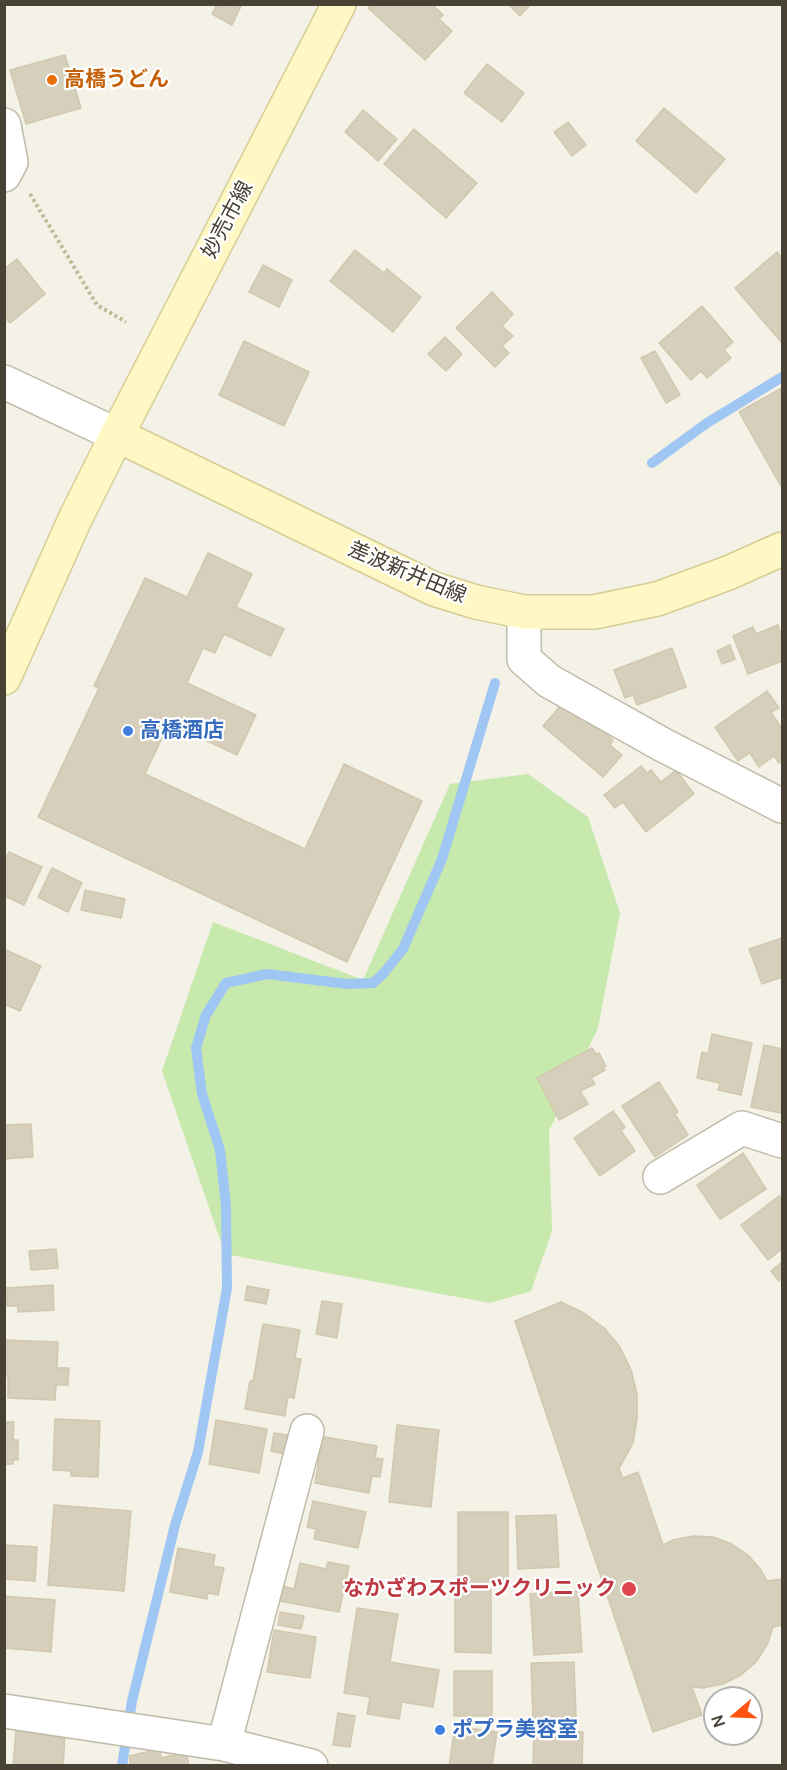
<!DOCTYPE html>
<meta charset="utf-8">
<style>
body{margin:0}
#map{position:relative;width:787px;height:1770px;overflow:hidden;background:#f4f1e6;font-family:Manrope,sans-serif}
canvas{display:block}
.frame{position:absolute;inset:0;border:6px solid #474235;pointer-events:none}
.north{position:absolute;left:703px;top:1686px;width:60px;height:60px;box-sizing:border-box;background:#fff;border:2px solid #b5b3ae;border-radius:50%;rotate:251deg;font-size:16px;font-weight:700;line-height:24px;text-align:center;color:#474235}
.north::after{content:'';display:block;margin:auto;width:21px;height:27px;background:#ff5412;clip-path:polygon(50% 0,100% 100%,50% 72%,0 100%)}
</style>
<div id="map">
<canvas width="787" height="1770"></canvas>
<div class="frame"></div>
<div class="north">N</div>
</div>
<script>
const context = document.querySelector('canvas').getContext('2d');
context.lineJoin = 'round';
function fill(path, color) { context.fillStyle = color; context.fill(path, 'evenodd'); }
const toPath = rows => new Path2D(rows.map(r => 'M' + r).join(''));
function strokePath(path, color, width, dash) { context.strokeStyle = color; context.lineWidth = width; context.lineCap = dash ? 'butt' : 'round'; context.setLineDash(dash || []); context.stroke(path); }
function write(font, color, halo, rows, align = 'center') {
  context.font = font + ' Manrope,"Noto Sans JP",sans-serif'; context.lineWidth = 4.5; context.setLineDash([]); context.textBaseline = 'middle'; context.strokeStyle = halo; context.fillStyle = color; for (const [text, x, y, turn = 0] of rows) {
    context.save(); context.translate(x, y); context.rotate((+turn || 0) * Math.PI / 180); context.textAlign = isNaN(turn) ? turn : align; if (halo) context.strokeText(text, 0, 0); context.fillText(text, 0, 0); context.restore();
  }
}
const green = toPath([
 [528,774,588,817,620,913,598,1028,549,1131,552,1231,531,1291,490,1303,225,1254,162,1071,213,922,363,980,450,784]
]);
const stream = toPath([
 [652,463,707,423,782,377],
 [122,1766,132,1701,175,1525,198,1452,227,1288,226,1206,220,1150,202,1094,196,1048,206,1015,226,983,267,974,347,984,373,983,383,974,403,949,442,859,495,683]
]);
const building = toPath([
 [217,4,242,4,232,25,212,14,217,4],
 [372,4,432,4,443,15,439,19,452,31,425,60,368,8,372,4],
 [508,4,531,4,520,16,508,4],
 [65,55,81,108,26,124,10,70,65,55],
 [487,64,524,93,502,122,464,93,487,64],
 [664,108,725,159,696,193,636,141,664,108],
 [363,110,397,139,378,161,345,132,363,110],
 [568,122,586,145,572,156,554,132,568,122],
 [414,129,477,183,446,218,384,164,414,129],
 [355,250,384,273,387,269,421,297,393,332,330,281,355,250],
 [777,252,782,258,782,343,735,288,777,252],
 [17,259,45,294,10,323,4,316,4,269,17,259],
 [263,265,292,280,279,307,249,292,263,265],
 [492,292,513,314,502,326,513,336,502,346,509,353,495,367,456,328,492,292],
 [702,306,733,342,724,350,731,358,707,378,701,371,691,380,659,343,702,306],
 [445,337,462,354,446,371,428,354,445,337],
 [244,341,309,372,284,426,219,395,244,341],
 [655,351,680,395,666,403,641,358,655,351],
 [780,389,782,394,782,488,739,412,780,389],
 [208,553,252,574,236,607,284,629,271,656,224,634,215,653,203,648,187,683,256,715,237,755,169,723,145,774,305,849,344,764,422,801,347,962,38,817,99,688,94,686,145,578,187,597,208,553],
 [778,625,782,638,782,661,748,674,733,636,753,627,756,634,778,625],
 [730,645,735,659,722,664,717,651,730,645],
 [672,648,686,687,637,705,633,695,625,698,614,670,672,648],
 [767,691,779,708,771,712,782,729,782,761,779,763,774,756,759,767,750,753,738,761,715,727,767,691],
 [562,704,585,724,589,720,613,740,610,745,622,755,603,777,543,726,562,704],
 [641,766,647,773,651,770,661,782,676,770,694,794,646,832,623,802,615,808,604,795,641,766],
 [9,852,42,867,24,905,4,896,4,861,9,852],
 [52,868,82,883,68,912,38,897,52,868],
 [85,890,125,899,121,918,81,910,85,890],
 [782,938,782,977,762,984,749,949,782,938],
 [4,949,41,966,20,1011,4,1004,4,949],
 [712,1034,752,1043,741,1095,718,1090,720,1083,697,1078,702,1052,708,1054,712,1034],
 [764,1045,782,1049,782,1103,781,1113,751,1107,764,1045],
 [592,1048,596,1054,599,1053,606,1066,603,1068,605,1070,591,1078,595,1084,580,1091,588,1104,559,1120,537,1078,592,1048],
 [659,1082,678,1112,675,1114,688,1135,655,1157,622,1106,659,1082],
 [613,1111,625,1127,621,1131,635,1151,600,1176,574,1138,613,1111],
 [31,1124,33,1157,4,1159,4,1125,31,1124],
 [743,1153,766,1189,720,1219,697,1185,743,1153],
 [779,1196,782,1200,782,1249,768,1260,741,1225,779,1196],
 [56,1249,58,1268,31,1270,29,1251,56,1249],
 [782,1262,782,1278,779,1281,771,1271,782,1262],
 [53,1285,54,1310,18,1312,18,1306,7,1306,6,1288,53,1285],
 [247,1286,269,1290,266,1304,245,1300,247,1286],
 [322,1301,342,1304,337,1338,316,1334,322,1301],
 [561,1302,584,1313,604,1328,620,1347,631,1370,637,1394,637,1419,633,1443,619,1469,623,1478,638,1472,663,1545,673,1540,693,1536,713,1537,732,1544,748,1555,761,1570,767,1581,782,1579,782,1625,773,1627,767,1645,756,1662,741,1675,723,1684,703,1688,692,1687,702,1715,653,1732,515,1321,561,1302],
 [263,1324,300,1330,295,1358,301,1359,294,1398,288,1397,285,1416,245,1409,250,1381,253,1381,263,1324],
 [4,1340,58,1342,57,1368,69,1368,68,1385,56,1385,55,1400,8,1398,8,1376,4,1376,4,1340],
 [55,1419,100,1421,98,1477,71,1476,71,1471,53,1470,55,1419],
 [216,1420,267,1429,259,1473,209,1464,216,1420],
 [4,1422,14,1422,13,1440,18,1440,18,1460,13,1460,13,1464,4,1464,4,1422],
 [397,1425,439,1430,431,1507,389,1502,397,1425],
 [274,1433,288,1435,284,1454,271,1451,274,1433],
 [319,1436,377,1446,375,1458,383,1459,380,1477,372,1476,369,1493,315,1483,319,1459,315,1459,319,1436],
 [313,1501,366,1512,358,1548,314,1539,316,1529,307,1527,313,1501],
 [54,1505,131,1511,124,1591,48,1585,54,1505],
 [458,1512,508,1512,508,1584,458,1584,458,1512],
 [556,1515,559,1567,518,1569,516,1516,556,1515],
 [4,1545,37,1547,35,1581,4,1579,4,1545],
 [178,1548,215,1555,213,1566,224,1568,218,1595,208,1593,207,1599,170,1592,178,1548],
 [328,1562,349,1566,339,1612,279,1601,282,1586,294,1589,300,1563,326,1569,328,1562],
 [455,1589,491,1589,491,1653,455,1652,455,1589],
 [578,1591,582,1652,534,1655,530,1594,578,1591],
 [4,1596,55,1600,51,1652,5,1648,4,1655,4,1596],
 [357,1608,398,1614,390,1662,439,1670,433,1707,402,1702,399,1719,367,1714,370,1697,344,1693,357,1608],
 [280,1612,304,1616,301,1629,278,1625,280,1612],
 [274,1630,316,1637,310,1678,267,1672,274,1630],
 [574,1662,576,1717,533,1719,531,1663,574,1662],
 [454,1671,492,1671,492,1716,454,1716,454,1671],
 [338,1713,355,1716,350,1747,333,1745,338,1713],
 [455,1726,497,1732,492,1766,449,1766,455,1726],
 [534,1729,583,1732,582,1766,533,1766,534,1729],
 [16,1731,65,1735,63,1766,13,1766,16,1731],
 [160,1749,161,1758,186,1752,189,1766,131,1766,129,1756,160,1749]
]);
const path = toPath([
 [30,194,97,305,126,322]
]);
const street = toPath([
 [4,125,11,162,4,175],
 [4,382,117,435],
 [524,612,524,659,549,681,663,745,782,806],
 [660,1177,742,1128,782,1141],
 [4,1711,224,1744,311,1766],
 [224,1744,307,1431]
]);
const secondary = toPath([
 [117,435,434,589,476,602,524,612,594,612,657,599,728,573,782,549],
 [4,678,76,517,117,435,339,4]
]);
const markers = [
 [52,80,6,"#e8710a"],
 [128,731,6,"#3f7fe0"],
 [629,1589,8,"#e0444e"],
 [440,1730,6,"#3f7fe0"]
];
const foodNames = [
 ["高橋うどん",64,80]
];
const streetNames = [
 ["妙売市線",228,220,-62],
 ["差波新井田線",407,573,23]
];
const shopNames = [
 ["高橋酒店",140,731],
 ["ポプラ美容室",452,1730]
];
const healthNames = [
 ["なかざわスポーツクリニック",616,1589]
];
fill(green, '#c7e9ad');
strokePath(stream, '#a0c6f3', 10);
fill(building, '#d6cfbb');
strokePath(building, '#d1c8ae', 1.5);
strokePath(street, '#bfbba8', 36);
strokePath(secondary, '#d5cd94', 36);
strokePath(path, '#c2b999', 4, [3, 3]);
strokePath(street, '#fff', 33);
strokePath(secondary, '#fff8c5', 33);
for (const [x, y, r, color] of markers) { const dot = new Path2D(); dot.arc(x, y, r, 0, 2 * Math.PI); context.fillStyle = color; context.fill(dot); strokePath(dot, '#fff', 2); }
write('bold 21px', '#c56008', '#fff', foodNames, 'left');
write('21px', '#474235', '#fff', streetNames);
write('bold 21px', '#366cbe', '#fff', shopNames, 'left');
write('bold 21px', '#be3a42', '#fff', healthNames, 'right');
</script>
